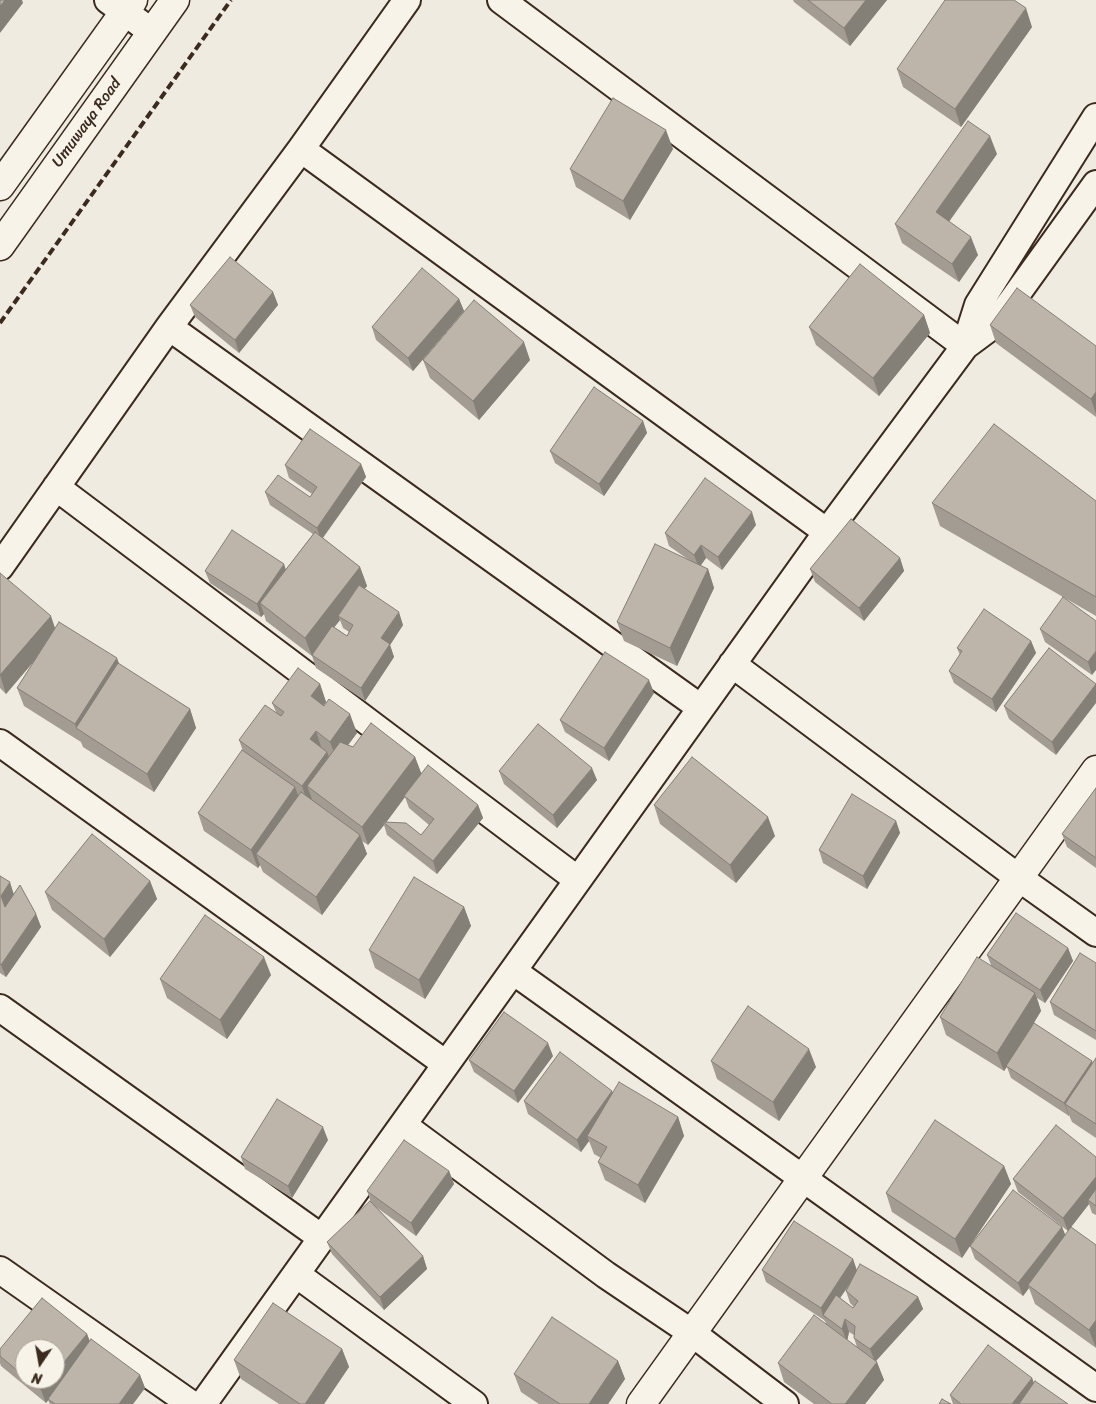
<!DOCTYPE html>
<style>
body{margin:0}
#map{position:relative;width:1096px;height:1404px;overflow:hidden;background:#efebe0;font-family:Sriracha,sans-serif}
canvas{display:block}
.north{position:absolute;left:15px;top:1339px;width:50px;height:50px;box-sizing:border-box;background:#f7f3e8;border:1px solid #aca397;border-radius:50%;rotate:192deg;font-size:14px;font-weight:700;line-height:20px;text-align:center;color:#3b2a1e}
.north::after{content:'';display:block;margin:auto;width:18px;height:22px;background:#3b2a1e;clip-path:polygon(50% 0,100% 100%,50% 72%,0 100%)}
</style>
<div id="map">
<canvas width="1096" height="1404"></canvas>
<div class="north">N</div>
</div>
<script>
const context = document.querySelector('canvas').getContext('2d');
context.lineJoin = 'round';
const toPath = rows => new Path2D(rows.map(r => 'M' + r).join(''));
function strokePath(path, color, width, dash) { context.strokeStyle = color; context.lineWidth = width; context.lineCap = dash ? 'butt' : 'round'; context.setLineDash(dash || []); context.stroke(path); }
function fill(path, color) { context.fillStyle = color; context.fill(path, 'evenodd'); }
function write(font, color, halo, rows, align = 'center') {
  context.font = font + ' Sriracha,sans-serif'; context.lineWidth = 4; context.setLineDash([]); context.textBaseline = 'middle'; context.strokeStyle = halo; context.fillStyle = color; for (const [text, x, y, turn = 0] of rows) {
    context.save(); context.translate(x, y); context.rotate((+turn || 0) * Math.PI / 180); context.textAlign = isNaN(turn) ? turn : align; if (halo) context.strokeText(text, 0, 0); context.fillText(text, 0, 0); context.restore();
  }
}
const minor = toPath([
 [108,0,152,32],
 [501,0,965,346],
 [301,149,827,532],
 [169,327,701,708],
 [965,346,978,305,1096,117],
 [56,487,578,880],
 [0,567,169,327,301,149,407,0],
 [732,664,1019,878,1096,933],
 [0,743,446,1064],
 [513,971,1096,1388],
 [0,1008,322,1238],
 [403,1125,606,1275,692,1333,785,1404],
 [0,1270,191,1404],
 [296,1274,474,1404],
 [203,1404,827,532,965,346,996,323,1096,184]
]);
const tertiary = toPath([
 [0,186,133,0],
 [0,246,175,0],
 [641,1404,1096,770]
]);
const rail = toPath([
 [0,323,231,0]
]);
const wall = toPath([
 [793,0,887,0,850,46,794,2],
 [1032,27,961,127,903,87,897,69],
 [673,149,630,220,576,187,570,169],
 [997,154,949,222,978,255,959,282,902,243,895,224],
 [273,292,278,305,239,353,195,317,190,305],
 [459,299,464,311,413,371,376,340,372,327],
 [924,315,930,333,879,396,816,345,809,327],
 [990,325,1096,346,1096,417,996,343],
 [423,360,530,360,479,420,430,378],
 [643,421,647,433,604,496,555,463,550,451],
 [361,464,366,477,323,538,360,567,367,586,364,589,403,625,390,645,394,657,365,701,316,668,312,656,266,621,264,614,261,617,210,583,205,571,286,569,313,534,270,505,265,492,310,497,312,494,289,478,285,465],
 [340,620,343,628,349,632,347,636,334,627],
 [1096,501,1096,616,940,526,932,503],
 [756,525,722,570,706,558,700,566,708,569,714,588,677,666,624,641,617,622,689,560,669,546,665,533],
 [900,558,904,571,864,621,815,582,810,569],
 [0,573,55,628,119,664,190,709,196,728,154,792,83,747,81,742,24,706,17,688,35,660,6,694,0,688],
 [1096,621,1092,675,1045,642,1040,629],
 [1031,641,1036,653,996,712,954,683,949,671,960,655,957,648],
 [1049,648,1056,755,1009,719,1004,706],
 [320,684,326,702,324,705,357,733,348,745,353,747,415,757,421,774,478,805,483,818,437,874,387,835,384,825,368,845,362,841,367,854,322,915,263,872,260,865,258,868,204,831,198,813,243,751,239,740,276,712,272,703],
 [405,797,409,808,429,825,421,835,386,822],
 [654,693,609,761,565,732,560,720],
 [499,771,597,780,557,828,504,784],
 [1096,788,1096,868,1067,847,1062,834],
 [654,805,775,836,736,883,660,824],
 [896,821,900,833,867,889,823,863,819,850],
 [0,876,14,894,36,914,41,927,6,977,0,973],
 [150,881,157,899,110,957,52,910,45,892],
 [464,907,471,926,425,999,375,968,369,950],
 [1068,948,1073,961,1045,1003,1037,998,1041,1011,1032,1026,1092,1061,1092,1064,1096,1058,1096,1138,1072,1122,1069,1115,1069,1116,1011,1078,1007,1067,1004,1071,946,1035,940,1017,991,965,987,955],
 [1096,963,1096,1040,1054,1015,1050,1002],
 [271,975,227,1039,167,998,160,979],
 [553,1056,518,1103,474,1072,469,1060],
 [711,1061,816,1067,779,1121,717,1079],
 [613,1092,678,1117,684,1136,645,1203,605,1180,598,1162,601,1158,594,1154,589,1141,581,1152,528,1114,524,1101],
 [328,1140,292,1198,245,1169,241,1157],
 [1096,1157,1096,1215,1092,1213,1089,1204,1068,1231,1018,1192,1013,1179],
 [1004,1166,1011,1184,962,1258,892,1212,886,1193],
 [449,1171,454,1184,416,1236,376,1207,423,1256,427,1269,384,1310,332,1254,327,1242,371,1202,367,1191],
 [1062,1227,1065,1235,1096,1348,1035,1304,1029,1288,1023,1296,975,1259,970,1246],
 [853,1259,857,1270,918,1297,923,1309,876,1361,884,1380,865,1404,814,1404,784,1382,778,1363,826,1323,824,1320,766,1282,762,1270],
 [848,1287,846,1291,850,1303,854,1307,853,1308,840,1298],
 [849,1332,854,1335,854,1338,857,1347,847,1340],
 [87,1334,90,1342,140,1375,145,1388,133,1404,50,1404,48,1400,46,1403,1,1366,0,1363,0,1349],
 [25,1349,55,1379,25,1379],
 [342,1349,349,1367,324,1404,279,1404,241,1379,234,1360],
 [618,1361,625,1379,608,1404,539,1404,521,1392,514,1374],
 [1032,1378,1034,1383,1068,1404,953,1404,950,1395]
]);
const shadedWall = toPath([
 [5,0,22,0,23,3,0,33,0,6],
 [866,0,887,0,850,46,844,28],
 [1026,8,1032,27,961,127,955,109],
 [666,130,673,149,630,220,623,201],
 [990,136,997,154,942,231,936,212],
 [971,237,978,255,959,282,952,264],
 [273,292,278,305,239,353,235,340],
 [459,299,464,311,413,371,408,358],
 [924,315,930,333,879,396,873,378],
 [524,342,530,360,479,420,473,401],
 [1096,392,1096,414,1091,399],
 [643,421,647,433,604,496,599,484],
 [361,464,366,477,321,540,317,528],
 [752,512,756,525,722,570,718,557],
 [701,545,706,558,699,568,694,555],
 [900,558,904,571,864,621,859,608],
 [284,564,288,576,260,603,264,614,261,617,257,604],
 [360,567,367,586,342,618,338,616,340,620,312,656,305,638],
 [708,569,714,588,677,666,670,648],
 [399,612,403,625,390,645,394,657,365,701,361,688,381,638],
 [51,616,57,634,6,694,0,675],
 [1031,641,1036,653,996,712,992,699],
 [1096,651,1096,670,1092,675,1088,662],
 [117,658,124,677,77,729,75,724],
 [649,680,654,693,609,761,604,748],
 [320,684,326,702,317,714,311,696],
 [1096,684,1096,703,1056,755,1052,742],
 [190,709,196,728,154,792,147,774],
 [350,714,357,733,337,760,330,742],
 [316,731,322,750,310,739],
 [327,752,334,770,307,786,312,799,308,804,302,786],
 [415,757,422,775,404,796,405,797,385,824,383,822,384,825,368,845,362,827],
 [592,768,597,780,557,828,553,815],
 [295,787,302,806,256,854,260,865,258,868,251,850],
 [478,805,483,818,437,874,433,861],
 [768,817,775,836,736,883,730,865],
 [896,821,900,833,867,889,863,876],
 [360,835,367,854,322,915,316,897],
 [150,881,157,899,110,957,104,939],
 [10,882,14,895,5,908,1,896],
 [464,907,471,926,425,999,419,980],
 [36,914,41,927,6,977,1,965],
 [1068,948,1073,961,1045,1003,1040,990],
 [264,957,271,975,227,1039,220,1020],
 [1035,993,1041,1011,1004,1071,997,1053],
 [548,1043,553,1056,518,1103,514,1091],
 [809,1049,816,1067,779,1121,773,1102],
 [1092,1061,1096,1074,1065,1104,1069,1115,1069,1116,1064,1103],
 [612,1091,617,1103,587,1136,589,1141,581,1152,577,1140],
 [678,1117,684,1136,645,1203,638,1185],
 [323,1127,328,1140,292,1198,288,1186],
 [1004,1166,1011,1184,962,1258,955,1239],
 [449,1171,454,1184,416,1236,411,1223],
 [1096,1177,1096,1195,1088,1200,1089,1204,1068,1231,1063,1218],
 [1062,1227,1067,1239,1028,1285,1029,1288,1023,1296,1018,1283],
 [423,1256,427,1269,384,1310,380,1297],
 [853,1259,857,1272,827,1318,823,1316,821,1308],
 [918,1297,923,1309,875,1362,870,1349],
 [845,1319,849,1332,847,1342,842,1329],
 [1096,1320,1096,1348,1089,1330],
 [87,1334,92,1347,46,1403,41,1390,50,1379,55,1379,55,1373],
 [342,1349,349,1367,324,1404,305,1404],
 [618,1361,625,1379,608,1404,589,1404],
 [877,1362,884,1380,865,1404,845,1404],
 [140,1375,145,1388,133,1404,119,1404],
 [1032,1378,1036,1390,1026,1404,1012,1404]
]);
const building = toPath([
 [0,0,5,0,0,6,0,0],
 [808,0,866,0,844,28,808,0],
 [945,0,1014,0,1026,8,955,109,897,69,945,0],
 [613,98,666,130,623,201,570,169,613,98],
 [968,121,990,136,936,212,971,237,952,264,895,224,968,121],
 [230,257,273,292,235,340,190,305,230,257],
 [860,264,924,315,873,378,809,327,860,264],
 [422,268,459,299,408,358,372,327,422,268],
 [1017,288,1096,346,1096,392,1091,399,990,325,1017,288],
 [474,300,524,342,473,401,423,360,474,300],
 [594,387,643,421,599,484,550,451,594,387],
 [994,424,1096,501,1096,597,932,503,994,424],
 [310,429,361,464,317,528,265,492,278,475,310,497,317,487,285,465,310,429],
 [705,478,752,512,718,557,701,545,694,555,665,533,705,478],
 [851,519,900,558,859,608,810,569,851,519],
 [232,530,284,564,257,604,205,571,232,530],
 [315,532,360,567,305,638,260,603,315,532],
 [655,544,708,569,670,648,617,622,655,544],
 [0,573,51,616,0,675,0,573],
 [359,585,399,612,381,638,390,644,361,688,312,655,332,626,347,636,353,625,338,616,359,585],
 [1063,597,1096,621,1096,651,1088,662,1040,629,1063,597],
 [984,609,1031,641,992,699,949,671,962,651,957,648,984,609],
 [59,622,117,658,75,724,17,688,59,622],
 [1049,648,1096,684,1052,742,1004,706,1049,648],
 [605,652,649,680,604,748,560,720,605,652],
 [118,663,190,709,147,774,76,728,118,663],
 [298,668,320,684,311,696,324,706,329,699,350,714,330,742,316,731,310,739,327,752,302,786,239,740,265,705,281,716,284,712,272,703,298,668],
 [371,723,415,757,362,827,307,786,340,742,353,747,371,723],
 [538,724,592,768,553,815,499,771,538,724],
 [242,750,295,787,251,850,198,813,242,750],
 [692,757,768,817,730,865,654,805,692,757],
 [428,765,478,805,433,861,383,822,406,823,421,835,434,819,404,796,428,765],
 [1096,788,1096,858,1062,834,1096,788],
 [301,792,360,835,316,897,256,854,301,792],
 [852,794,896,821,863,876,819,850,852,794],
 [92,834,150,881,104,939,45,892,92,834],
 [0,876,10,882,1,896,5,907,20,885,36,914,1,965,0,964,0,876],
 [414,877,464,907,419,980,369,950,414,877],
 [1016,913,1068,948,1040,990,987,955,1016,913],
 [205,915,264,957,220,1020,160,979,205,915],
 [1080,953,1096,963,1096,1031,1050,1002,1080,953],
 [977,957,1035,993,997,1053,940,1017,977,957],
 [748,1006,809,1049,773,1102,711,1061,748,1006],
 [504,1012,548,1043,514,1091,469,1060,504,1012],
 [1034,1023,1092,1061,1064,1103,1006,1066,1034,1023],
 [560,1052,612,1091,577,1140,524,1101,560,1052],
 [1096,1058,1096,1124,1065,1104,1096,1058],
 [619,1082,678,1117,638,1185,598,1162,607,1147,587,1136,619,1082],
 [277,1099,323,1127,288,1186,241,1157,277,1099],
 [935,1120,1004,1166,955,1239,886,1193,935,1120],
 [1056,1125,1096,1157,1096,1177,1063,1218,1013,1179,1056,1125],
 [404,1140,449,1171,411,1223,367,1191,404,1140],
 [1096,1189,1096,1206,1088,1200,1096,1189],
 [1013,1190,1062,1227,1018,1283,970,1246,1013,1190],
 [370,1201,423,1256,380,1297,327,1242,370,1201],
 [794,1221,853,1259,821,1308,762,1270,794,1221],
 [1071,1227,1096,1245,1096,1320,1089,1330,1028,1285,1071,1227],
 [860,1264,918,1297,870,1349,854,1338,855,1326,845,1319,842,1329,823,1315,836,1295,853,1308,858,1301,846,1291,860,1264],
 [42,1298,87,1334,55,1373,55,1349,25,1349,25,1377,0,1356,0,1349,42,1298],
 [273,1303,342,1349,305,1404,300,1404,234,1360,273,1303],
 [814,1315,877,1362,845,1404,832,1404,778,1363,814,1315],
 [552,1317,618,1361,589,1404,560,1404,514,1374,552,1317],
 [91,1339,140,1375,119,1404,55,1404,48,1399,91,1339],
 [988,1345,1032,1378,1012,1404,961,1404,950,1395,988,1345],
 [28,1379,50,1379,41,1390,28,1379],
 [1035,1381,1068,1404,1019,1404,1035,1381],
 [942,1399,951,1404,939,1404,942,1399]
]);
const streetNames = [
 ["Umuwaya Road",87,123,-54]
];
strokePath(minor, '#3b2a1e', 30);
strokePath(tertiary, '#3b2a1e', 31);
strokePath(minor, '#f7f3e8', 26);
strokePath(tertiary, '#f7f3e8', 28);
strokePath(rail, '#3b2a1e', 4, [8, 4]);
fill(wall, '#a39c92');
fill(shadedWall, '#847f77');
fill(building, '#bdb5aa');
strokePath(building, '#847f77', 1);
write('16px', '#3b2a1e', '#f7f3e8', streetNames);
</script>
